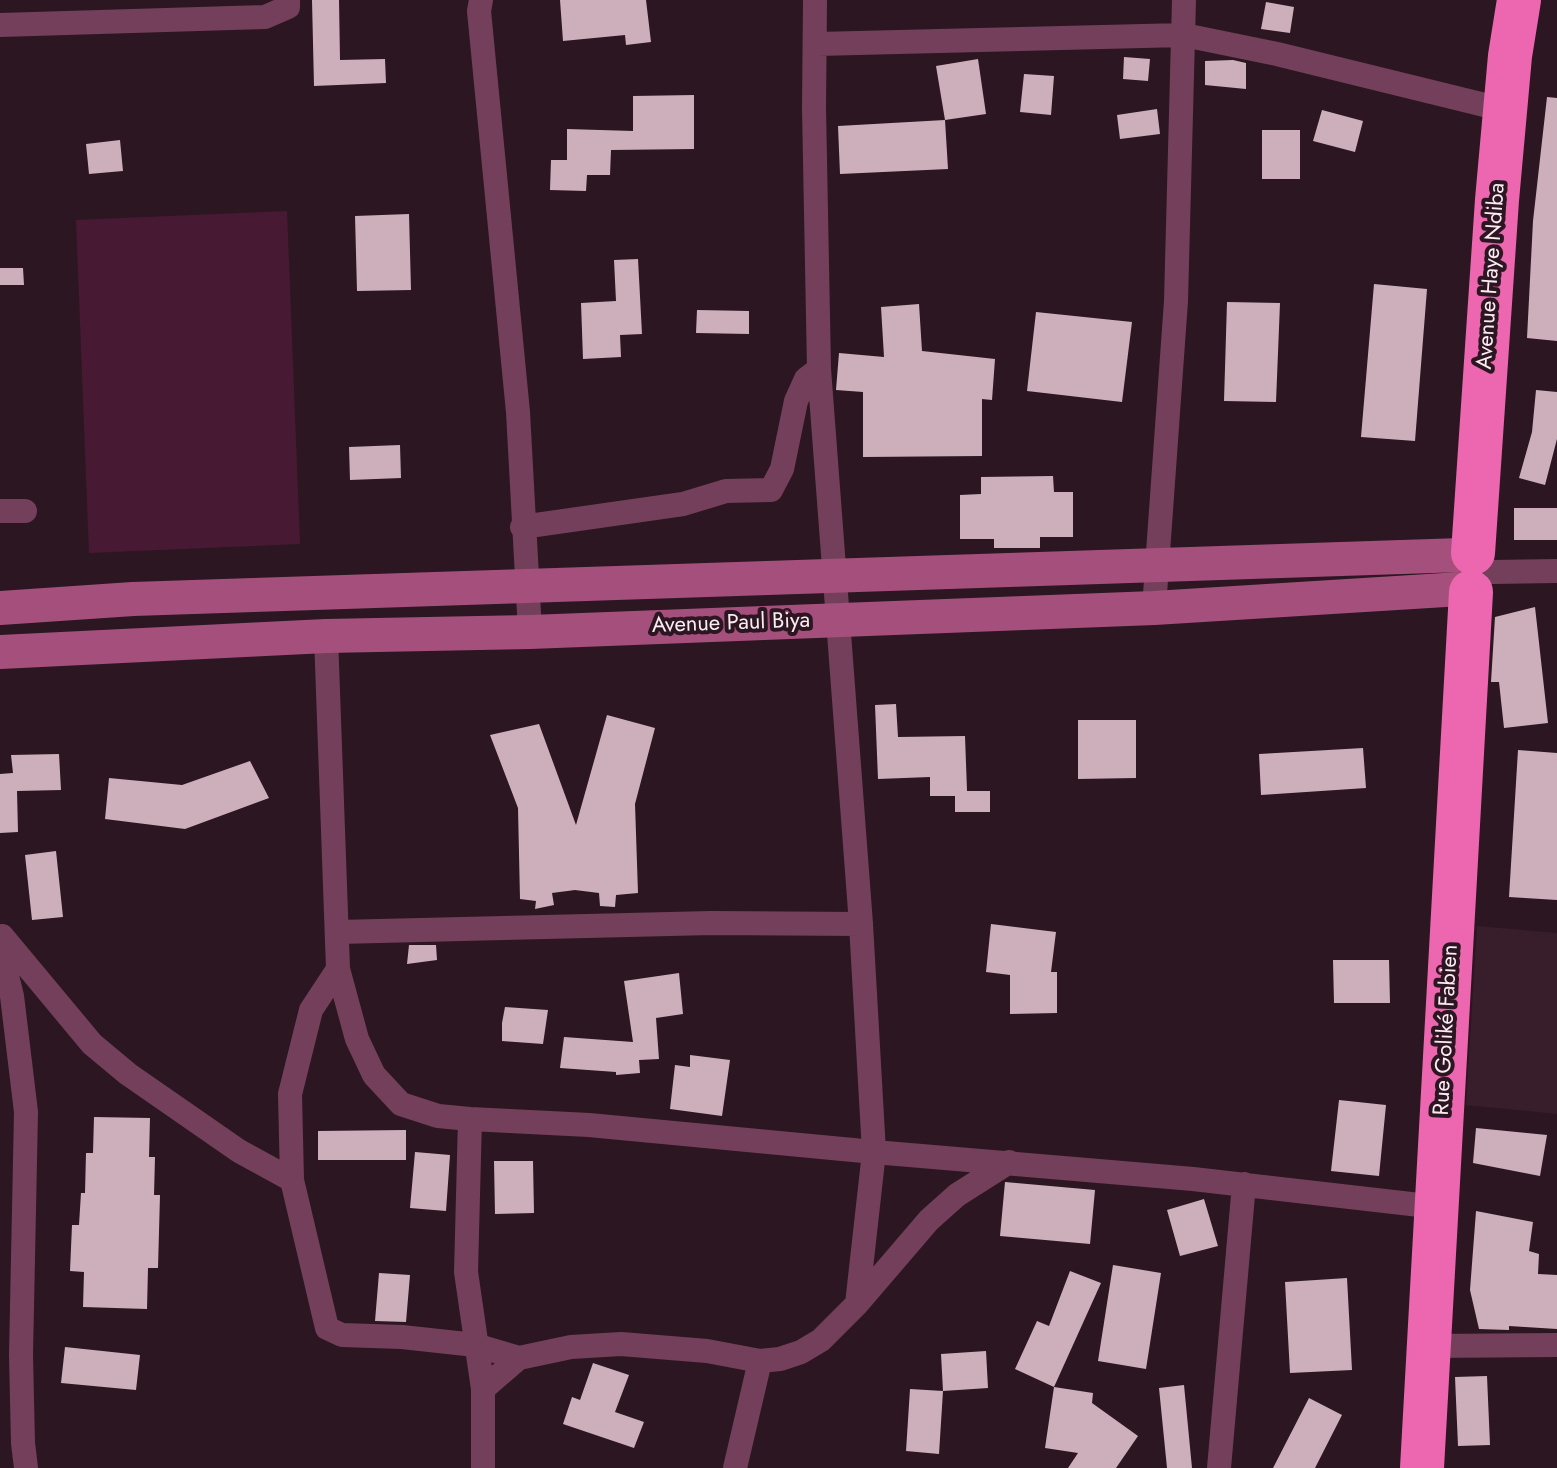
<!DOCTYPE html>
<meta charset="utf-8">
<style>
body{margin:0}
canvas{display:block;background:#2b1621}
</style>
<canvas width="1557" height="1468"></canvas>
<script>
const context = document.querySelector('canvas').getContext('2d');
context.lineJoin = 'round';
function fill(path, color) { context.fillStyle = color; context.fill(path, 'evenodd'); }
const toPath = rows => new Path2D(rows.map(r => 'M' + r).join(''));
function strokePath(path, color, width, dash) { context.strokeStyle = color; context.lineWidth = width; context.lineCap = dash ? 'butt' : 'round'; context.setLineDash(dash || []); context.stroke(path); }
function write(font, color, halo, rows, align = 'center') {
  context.font = font + ' Jost,sans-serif'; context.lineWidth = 8; context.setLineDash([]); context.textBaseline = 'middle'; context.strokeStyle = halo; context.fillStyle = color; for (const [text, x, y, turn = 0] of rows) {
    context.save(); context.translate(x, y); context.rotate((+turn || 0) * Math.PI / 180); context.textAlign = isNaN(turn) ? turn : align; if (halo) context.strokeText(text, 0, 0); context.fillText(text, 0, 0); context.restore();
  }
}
const built = toPath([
 [1477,926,1557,933,1557,1114,1466,1105]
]);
const green = toPath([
 [287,211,300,544,89,553,76,220]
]);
const building = toPath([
 [312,0,339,0,340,60,385,59,386,83,314,86],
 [560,0,646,0,651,42,626,45,625,35,563,41],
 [1266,2,1294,7,1290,33,1261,29],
 [1124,57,1150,59,1148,81,1123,79],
 [978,59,986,114,945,120,936,66],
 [1233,60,1246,63,1246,89,1205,85,1205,61],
 [1024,74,1054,76,1051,115,1020,112],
 [694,95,694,149,611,150,610,175,587,175,586,191,550,190,551,160,567,160,567,129,633,131,633,96],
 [1547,97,1557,98,1557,341,1527,338,1533,221],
 [1157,109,1160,134,1120,139,1117,115],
 [1322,110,1363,121,1355,152,1313,141],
 [945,120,948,169,840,174,838,126],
 [1262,130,1300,130,1300,179,1262,179],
 [120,140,123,171,89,174,86,144],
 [409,214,411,290,357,291,355,216],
 [638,259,642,334,620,335,621,357,583,359,581,303,616,301,614,260],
 [0,268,23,268,24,285,0,285],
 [1374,284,1427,289,1415,441,1361,437],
 [1227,302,1280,303,1276,402,1224,401],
 [919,304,922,351,995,359,992,400,982,399,982,456,863,457,863,392,836,390,839,353,884,357,881,307],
 [697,310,749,311,749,334,696,333],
 [1036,312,1132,322,1122,402,1027,391],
 [1536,390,1557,392,1557,439,1545,485,1519,478,1532,432],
 [400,445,401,478,350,480,349,447],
 [1053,476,1054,492,1073,492,1073,537,1040,537,1040,548,994,548,994,539,960,539,960,495,981,494,981,477],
 [1514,508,1557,508,1557,540,1514,540],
 [1535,607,1548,723,1504,728,1499,682,1491,682,1495,617],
 [896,704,898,737,965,736,967,791,990,791,990,812,955,812,955,796,930,796,930,777,878,779,875,705],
 [607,715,655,728,635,804,638,893,616,895,615,907,600,906,599,893,575,890,552,893,554,905,535,909,536,901,520,899,518,808,490,735,539,724,576,825],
 [1078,720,1136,720,1136,778,1078,779],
 [1363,748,1366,788,1261,795,1259,754],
 [1518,750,1557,753,1557,900,1509,897],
 [59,754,61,790,17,791,18,832,0,833,0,774,13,773,11,755],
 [250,761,269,798,185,829,105,819,109,778,182,785],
 [56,851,63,917,32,920,25,855],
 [991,924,1056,932,1051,972,1057,972,1057,1013,1010,1014,1010,975,986,972],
 [409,945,436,945,437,960,407,964],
 [1333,960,1389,960,1390,1003,1334,1003],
 [679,973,683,1014,656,1018,659,1059,639,1060,640,1073,616,1075,616,1072,560,1068,564,1037,633,1042,624,981],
 [505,1007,548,1010,543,1044,502,1041,502,1023],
 [690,1055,730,1060,722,1116,670,1109,675,1065,690,1067],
 [1339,1100,1386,1105,1379,1176,1331,1171],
 [94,1117,150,1118,149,1157,155,1157,154,1195,160,1195,158,1268,148,1268,147,1309,83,1307,84,1272,70,1271,72,1225,79,1225,81,1193,85,1193,86,1153,93,1153],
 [1476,1128,1547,1135,1540,1176,1473,1163],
 [406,1130,406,1160,318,1160,318,1131],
 [415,1152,450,1155,446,1211,410,1208],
 [494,1161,533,1161,534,1213,495,1214],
 [1005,1182,1095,1190,1090,1244,1000,1236],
 [1204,1199,1218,1246,1180,1256,1167,1210],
 [1476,1211,1533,1222,1529,1251,1539,1254,1538,1274,1557,1275,1557,1329,1509,1326,1509,1330,1479,1329,1470,1290],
 [1113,1265,1161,1273,1146,1369,1098,1361],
 [1070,1271,1101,1283,1054,1387,1015,1369,1037,1321,1049,1326],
 [379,1273,410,1275,406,1322,375,1321],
 [1347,1278,1352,1370,1290,1373,1285,1282],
 [65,1347,140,1355,136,1390,61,1383],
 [986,1351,988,1388,943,1391,941,1354],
 [593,1363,629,1375,615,1412,644,1422,634,1448,563,1424,572,1397,580,1400],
 [1487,1376,1490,1445,1458,1446,1455,1377],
 [1184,1385,1192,1468,1167,1468,1159,1388],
 [1054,1387,1093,1393,1092,1403,1138,1436,1116,1468,1068,1468,1078,1453,1045,1448],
 [910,1389,943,1391,939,1454,906,1451],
 [1309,1398,1342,1415,1315,1468,1273,1468]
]);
const street = toPath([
 [481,0,479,11,518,412,530,632],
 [0,25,265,17,288,7,288,0],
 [817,44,1184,35,1277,54,1505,110],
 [0,511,25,511],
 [522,527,683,504,726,491,771,490,782,469,796,401,806,379,819,369],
 [1491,572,1557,571],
 [1154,608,1176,301,1184,0],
 [326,636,338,969,357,1039,374,1075,401,1104,438,1116,470,1119,589,1125,874,1152,861,924,819,369,814,108,815,0],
 [338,932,711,923,861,924],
 [2,936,92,1044,128,1074,239,1151,292,1180],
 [0,947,12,996,26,1112,21,1355,23,1443,26,1468],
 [338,969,311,1010,290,1094,292,1180,327,1328,342,1335,402,1337,475,1345,519,1358],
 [470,1119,466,1272,483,1389,483,1468],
 [857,1304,929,1220,957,1195,1009,1162],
 [1429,1346,1557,1345],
 [483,1389,519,1358,571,1347,621,1344,707,1351,760,1361],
 [735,1468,760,1361,780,1359,801,1352,821,1340,857,1304,874,1152,1193,1179,1437,1207],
 [1219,1468,1244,1184]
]);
const secondary = toPath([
 [0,608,133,599,1462,555],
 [0,652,326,636,530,632,1154,608,1461,589]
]);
const highway = toPath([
 [1473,553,1497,200,1510,56,1519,0],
 [1422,1468,1471,592]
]);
const streetNames = [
 ["Avenue Haye Ndiba",1492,276,-86],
 ["Avenue Paul Biya",731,624,-2],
 ["Rue Goliké Fabien",1447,1030,-87]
];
fill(built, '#381d2a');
fill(green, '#481933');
fill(building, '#cdafbc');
strokePath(street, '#743f5a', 24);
strokePath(secondary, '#a5507c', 34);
strokePath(highway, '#ec67af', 44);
write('22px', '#fbebf2', '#2b1621', streetNames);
</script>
